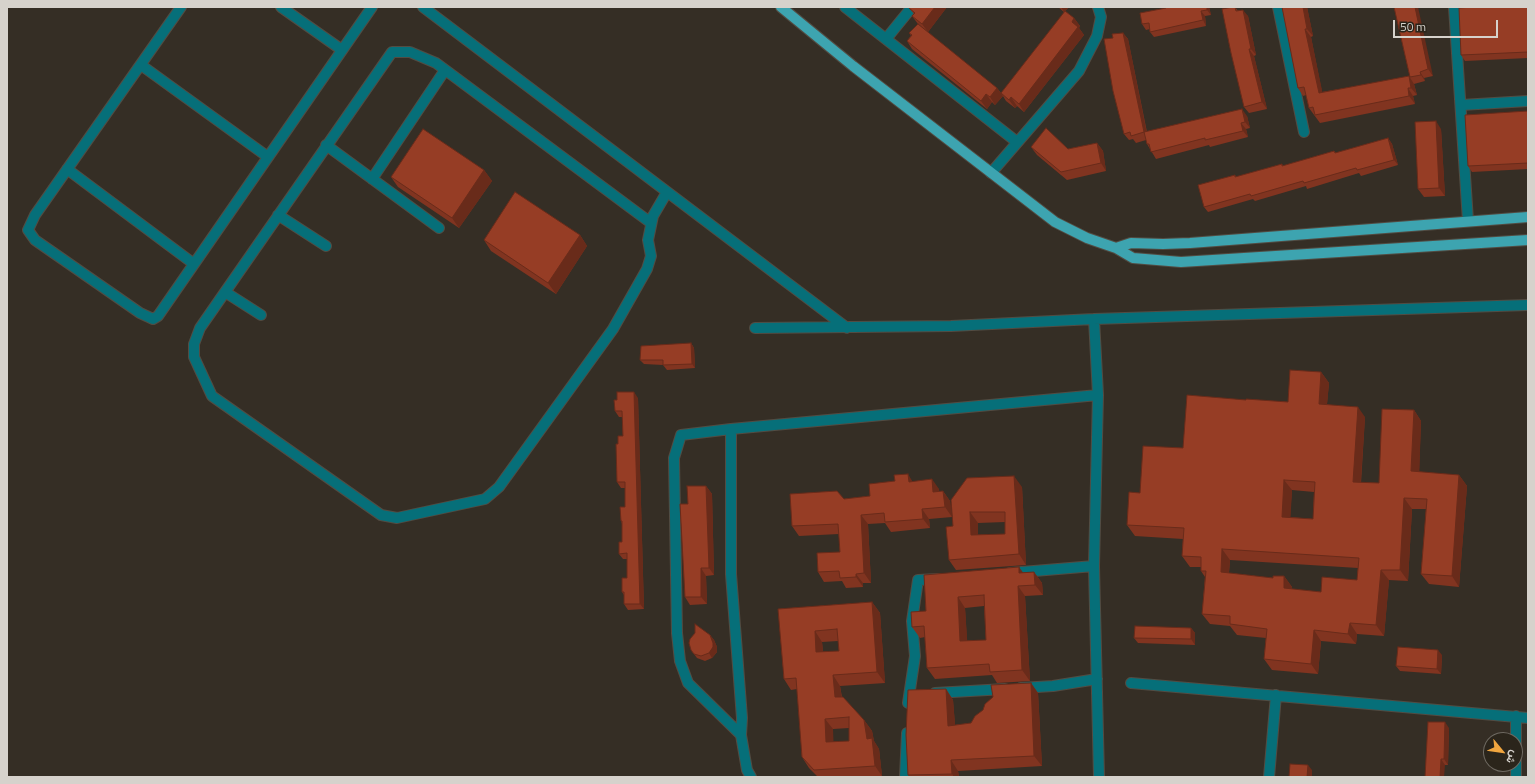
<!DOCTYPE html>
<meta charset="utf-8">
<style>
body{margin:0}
#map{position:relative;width:1535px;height:784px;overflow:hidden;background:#352e25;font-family:"Titillium Web",Vazirmatn,sans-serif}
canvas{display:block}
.frame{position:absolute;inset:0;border:8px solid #d6d2cc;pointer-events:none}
.north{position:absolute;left:1483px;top:732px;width:40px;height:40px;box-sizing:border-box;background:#2b251b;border:1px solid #6f6a62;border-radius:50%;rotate:119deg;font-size:11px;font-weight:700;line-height:16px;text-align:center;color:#d6d2cc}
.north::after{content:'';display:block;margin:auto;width:14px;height:18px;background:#f1a63f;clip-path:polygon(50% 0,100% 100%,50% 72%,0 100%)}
.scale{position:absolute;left:1393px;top:20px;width:105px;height:18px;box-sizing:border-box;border:2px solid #d6d2cc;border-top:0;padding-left:5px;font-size:12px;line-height:14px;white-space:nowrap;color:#d6d2cc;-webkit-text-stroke:3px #2b251b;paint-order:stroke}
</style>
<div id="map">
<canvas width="1535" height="784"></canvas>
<div class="frame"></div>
<div class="north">ش</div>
<div class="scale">50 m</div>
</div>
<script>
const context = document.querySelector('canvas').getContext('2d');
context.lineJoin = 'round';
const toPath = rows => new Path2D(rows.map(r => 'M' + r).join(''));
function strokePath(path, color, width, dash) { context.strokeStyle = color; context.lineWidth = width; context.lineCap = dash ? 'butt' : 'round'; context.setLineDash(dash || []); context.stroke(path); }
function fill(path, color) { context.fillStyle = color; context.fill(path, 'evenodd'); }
const minor = toPath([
 [181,7,35,215,28,230,35,240,140,313,153,319,158,316,372,7],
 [281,7,342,50],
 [423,7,847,328],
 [845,7,1017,142],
 [1278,7,1304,132],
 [1454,7,1468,221],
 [886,39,912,7],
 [141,65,268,157],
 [1461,105,1528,101],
 [326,145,439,228],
 [67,169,194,264],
 [991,173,1079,71,1097,36,1101,17,1098,7],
 [372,179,445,70],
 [278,215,326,246],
 [651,223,436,63,410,52,392,52,200,328,194,344,194,357,212,396,381,515,397,518,485,499,499,487,613,329,647,269,651,256,648,240,653,216,667,192],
 [225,292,261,315],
 [1094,319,1098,395,1094,566,1099,777],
 [755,328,951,326,1094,319,1528,305],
 [731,429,681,435,674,458,677,633,680,661,688,683,741,735],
 [1010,573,1094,566],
 [1131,683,1528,718],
 [1021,688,1053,686,1097,679],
 [935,693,1005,689],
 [908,703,915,656,912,621,918,580,938,579],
 [1516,716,1516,777],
 [751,777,747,770,741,735,742,718,731,574,731,429,1098,395],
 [905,777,907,733],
 [1269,777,1276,695]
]);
const major = toPath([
 [781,7,853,66,1055,222,1087,238,1116,248,1133,258,1181,262,1528,240],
 [1116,248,1131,243,1163,244,1190,243,1528,217]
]);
const wall = toPath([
 [947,7,928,32,918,24,912,16,914,14,909,8],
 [1058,7,1069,7,1064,12],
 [1165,7,1209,7,1211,15,1205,16,1206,26,1154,37,1150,32,1150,29,1146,30,1142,24],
 [1235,7,1238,11,1248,16,1256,55,1254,56,1267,109,1249,113,1244,107],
 [1282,7,1307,7,1313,36,1311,37,1322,92,1410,77,1394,7,1433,76,1424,78,1425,81,1414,84,1417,95,1413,96,1415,104,1320,123,1309,108,1306,95,1303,96,1298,88],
 [1528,7,1528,58,1465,61,1461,55],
 [1074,18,1080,26,1079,28,1084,35,1024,112,1017,106,1015,108,1006,101,1003,96,995,105,992,102,987,109,912,49,907,41,911,36,909,33,997,88,1001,93],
 [1123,33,1128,39,1147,132,1247,116,1250,128,1246,129,1248,137,1210,147,1209,145,1156,159,1147,144,1146,140,1136,143,1133,139,1129,140,1124,134,1113,38],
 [1528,111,1528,169,1472,172,1468,166],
 [1441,129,1445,196,1424,197,1418,189],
 [1388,138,1392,144,1398,165,1361,176,1359,173,1307,189,1306,186,1255,201,1253,199,1208,212,1204,207,1235,175,1236,177,1282,164,1283,166,1334,151,1336,153],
 [1097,143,1103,151,1106,171,1067,180,1037,155,1031,147,1068,149],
 [484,170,492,181,459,228,398,187,391,177],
 [580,235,587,246,556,294,491,251,484,240],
 [691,343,694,348,695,368,667,370,663,365,644,364,640,360],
 [1321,372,1329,383,1327,404,1365,417,1361,483,1379,483,1414,410,1421,421,1419,472,1459,475,1467,486,1459,587,1429,584,1421,574,1426,509,1412,509,1408,581,1389,580,1384,636,1357,634,1356,644,1321,641,1318,674,1272,670,1264,659,1266,638,1237,635,1230,626,1210,624,1202,614,1205,577,1201,571,1201,567,1190,567,1182,556,1183,539,1135,536,1127,525,1140,493,1183,448,1246,400,1288,402],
 [1292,490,1314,492,1313,519,1290,517],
 [1230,560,1358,568,1357,580,1321,592,1292,589,1292,587,1284,576,1273,578,1229,573],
 [638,398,644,609,628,610,624,604,624,595,622,592,627,578,627,559,623,559,619,554,622,542,622,524,621,521,625,507,625,488,621,488,617,482,618,444,623,436,622,417,619,417,615,411],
 [967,478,1022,487,1026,565,956,570,949,560,953,526],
 [1005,522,1005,534,978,535,978,523],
 [913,481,939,489,939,492,943,491,950,501,952,517,929,519,930,528,891,532,885,523,868,524,871,583,863,583,863,587,846,588,842,581,824,582,818,572,840,552,839,534,799,536,792,526,844,499,870,496],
 [706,486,712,494,714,575,706,576,707,604,690,605,685,597,688,504],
 [1034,572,1042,583,1043,595,1025,596,1030,681,997,683,992,675,935,679,927,668,925,637,920,638,912,627,926,611,924,575],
 [984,606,986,640,967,641,965,608],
 [872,602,880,613,885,683,840,686,842,697,864,720,872,731,874,741,879,749,882,776,818,777,809,768,802,757,797,689,791,690,784,679,778,609],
 [838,641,839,651,823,652,822,642],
 [849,728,849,741,833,742,833,729],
 [1191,628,1195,633,1195,645,1138,643,1134,638],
 [710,635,714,640,717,647,717,652,712,658,705,661,697,658,691,650],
 [1442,655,1441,674,1400,671,1396,666],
 [1031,683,1038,693,1042,766,958,771,959,777,910,777,908,775,946,689,953,700,955,725,971,723],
 [1449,728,1448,765,1445,765,1425,777]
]);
const shadedWall = toPath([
 [935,7,947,7,928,32,922,24],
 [1061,7,1069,7,1064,12],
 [1207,7,1209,7,1211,15,1207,10],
 [1303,7,1307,7,1313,36,1307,29],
 [1415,7,1418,7,1433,76,1428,69],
 [1243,10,1248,16,1256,55,1251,49],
 [1201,11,1205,16,1206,26,1203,20],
 [1074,18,1080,26,1079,28,1084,35,1024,112,1019,104,1072,22],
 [1305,29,1311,37,1324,100,1319,93],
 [1123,33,1128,39,1148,139,1144,132],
 [1249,49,1254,56,1267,109,1262,102],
 [1420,72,1424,78,1425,81,1421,75],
 [1409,76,1414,84,1417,95,1411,88],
 [997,88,1003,96,995,105,990,97],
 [1408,88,1413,96,1415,104,1409,96],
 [986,94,992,102,987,109,981,101],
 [1011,97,1017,106,1015,108,1009,100],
 [1242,109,1247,116,1250,128,1245,122],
 [1436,121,1441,129,1445,196,1439,188],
 [1241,123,1246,129,1248,137,1243,131],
 [1388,138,1392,144,1398,165,1394,160],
 [1097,143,1103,151,1106,171,1101,163],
 [484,170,492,181,459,228,452,218],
 [580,235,587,246,556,294,548,283],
 [691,343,694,348,695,368,692,364],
 [1321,372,1329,383,1326,415,1319,404],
 [634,392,638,398,644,609,640,604],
 [1358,407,1365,417,1360,493,1353,482],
 [1414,410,1421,421,1419,482,1411,471],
 [908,474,914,484,909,482],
 [1459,475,1467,486,1459,587,1452,576],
 [1014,476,1022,487,1026,565,1019,554],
 [932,479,939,489,940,502,933,492],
 [1284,480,1292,490,1290,527,1282,517],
 [706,486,712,494,714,575,709,568],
 [943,491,950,501,952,517,945,507],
 [1404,498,1412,509,1408,581,1400,570],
 [922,509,929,519,930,528,923,519],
 [970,512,978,523,978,545,971,535],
 [861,515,868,524,871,583,864,573],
 [1222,549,1230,560,1228,583,1221,572],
 [1019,567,1027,578,1019,573],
 [701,568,706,576,707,604,701,597],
 [1381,570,1389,580,1384,636,1376,625],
 [1034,572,1042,583,1043,595,1035,585],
 [856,574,863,583,863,587,856,577],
 [1284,576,1292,587,1291,599,1284,588],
 [1018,586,1025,596,1030,681,1022,670],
 [958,597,965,608,968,652,960,641],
 [872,602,880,613,885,683,877,672],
 [1350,623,1357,634,1356,644,1348,634],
 [1191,628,1195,633,1195,645,1191,639],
 [1314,630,1321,641,1318,674,1311,664],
 [815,631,822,642,824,663,816,652],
 [710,635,714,640,717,647,717,652,712,658,709,653],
 [1438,650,1442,655,1441,674,1437,669],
 [833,675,840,686,843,707,835,697],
 [1031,683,1038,693,1042,766,1034,756],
 [946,689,953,700,956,737,948,726],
 [825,719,833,729,834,753,826,742],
 [864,720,872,731,874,741,879,749,882,776,875,766,867,739],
 [1445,722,1449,728,1448,765,1444,759],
 [1441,759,1445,765,1444,777,1440,777],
 [951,760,958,771,959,777,954,777,952,774],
 [1308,765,1312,770,1312,777,1307,777]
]);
const building = toPath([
 [910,7,935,7,922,24,912,16,915,13,909,8,910,7],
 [1165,7,1207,7,1207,10,1201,11,1203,20,1150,32,1149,23,1142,24,1140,13,1166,8,1165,7],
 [1233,7,1235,7,1236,11,1243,10,1251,49,1249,49,1262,102,1244,107,1231,53,1222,9,1233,7],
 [1282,7,1303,7,1307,29,1305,29,1319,93,1409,76,1411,88,1408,88,1409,96,1315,115,1313,107,1309,108,1304,87,1298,88,1282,7],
 [1394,7,1415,7,1428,69,1420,72,1421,75,1410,77,1394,7],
 [1473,7,1528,7,1528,52,1461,55,1459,8,1473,7],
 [1065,11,1074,18,1072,22,1078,27,1019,104,1011,97,1009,100,1001,93,1065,11],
 [918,24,997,88,990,97,986,94,981,101,907,41,912,35,909,33,918,24],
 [1123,33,1144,132,1131,136,1130,132,1124,134,1113,91,1104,39,1113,38,1112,34,1123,33],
 [1242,109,1245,122,1241,123,1243,131,1205,140,1205,138,1151,152,1149,144,1147,144,1144,132,1242,109],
 [1528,111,1528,163,1468,166,1465,115,1528,111],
 [1436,121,1439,188,1418,189,1415,122,1436,121],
 [1046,128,1068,149,1097,143,1101,163,1061,172,1031,147,1046,128],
 [423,129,484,170,452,218,391,177,423,129],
 [1388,138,1394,160,1357,170,1356,168,1304,183,1303,181,1251,196,1250,194,1204,207,1198,185,1235,175,1235,177,1282,164,1282,166,1334,151,1335,153,1388,138],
 [515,192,580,235,548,283,484,240,515,192],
 [691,343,692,364,663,365,663,360,640,360,641,346,691,343],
 [1290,370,1321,372,1319,404,1358,407,1353,482,1379,483,1382,409,1414,410,1411,471,1459,475,1452,576,1421,574,1427,499,1404,498,1400,570,1381,570,1376,625,1350,623,1348,634,1314,630,1311,664,1264,659,1267,629,1230,624,1230,616,1202,614,1206,571,1201,571,1201,557,1182,556,1184,528,1127,525,1129,492,1140,493,1143,446,1183,448,1187,395,1246,400,1246,399,1288,402,1290,370],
 [1284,480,1315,482,1313,519,1282,517,1284,480],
 [1222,549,1359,558,1357,580,1322,577,1321,592,1284,588,1284,576,1273,576,1273,578,1221,572,1222,549],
 [617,392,634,392,640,604,624,604,624,592,622,592,622,578,627,578,627,553,619,554,619,542,622,542,622,521,621,521,620,507,625,507,625,482,617,482,616,444,618,444,618,436,623,436,622,411,615,411,614,400,617,400,617,392],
 [908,474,909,482,932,479,933,492,943,491,945,507,922,509,923,519,885,522,884,513,861,515,864,573,856,574,856,577,840,578,839,571,818,572,817,553,840,552,838,524,792,526,790,494,837,491,844,499,870,496,869,484,895,481,894,475,908,474],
 [1014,476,1019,554,949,560,946,527,953,526,951,500,967,478,1014,476],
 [970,512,1005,512,1005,534,971,535,970,512],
 [687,486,706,486,709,568,701,568,701,597,685,597,680,504,688,504,687,486],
 [1019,567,1019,573,1034,572,1035,585,1018,586,1022,670,990,672,989,664,927,668,924,626,912,627,911,612,926,611,924,575,1019,567],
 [984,595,986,640,960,641,958,597,984,595],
 [872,602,877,672,833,675,835,697,843,697,864,720,867,739,872,738,875,766,814,770,802,757,796,678,784,679,778,609,872,602],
 [837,629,839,651,816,652,815,631,837,629],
 [849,717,849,741,826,742,825,719,849,717],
 [695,624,710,635,713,643,713,647,709,653,701,656,694,654,691,650,689,643,690,639,695,633,695,624],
 [1135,626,1191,628,1191,639,1134,638,1135,626],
 [1398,647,1438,650,1437,669,1396,666,1398,647],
 [1031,683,1034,756,951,760,952,774,908,775,906,735,908,690,946,689,948,726,971,723,975,716,983,710,985,704,993,697,991,685,1031,683],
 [1428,722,1445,722,1444,759,1441,759,1440,777,1425,777,1428,722],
 [1290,764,1308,765,1307,777,1289,777,1290,764]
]);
strokePath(minor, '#524c43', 12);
strokePath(major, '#524c43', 12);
strokePath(minor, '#066f79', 10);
strokePath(major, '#3da4b0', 10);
fill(wall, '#813420');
fill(shadedWall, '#692b1a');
fill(building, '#963d25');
strokePath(building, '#692b1a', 1);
</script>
